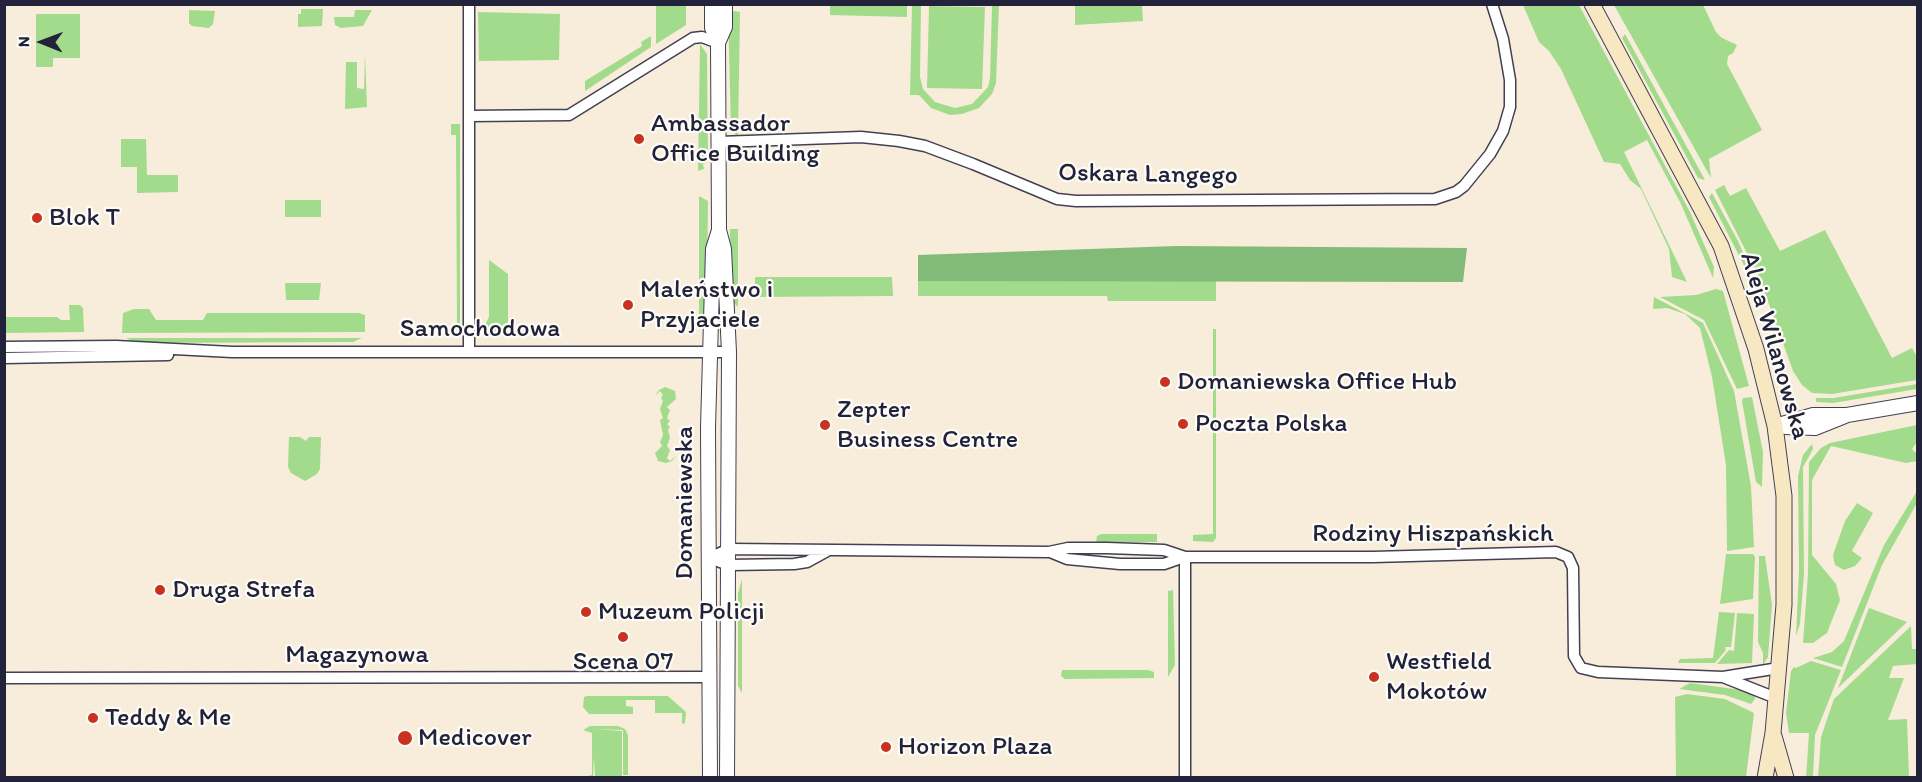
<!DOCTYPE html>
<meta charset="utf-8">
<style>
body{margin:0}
#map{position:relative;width:1922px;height:782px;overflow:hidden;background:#f8eddb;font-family:Itim,sans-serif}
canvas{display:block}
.frame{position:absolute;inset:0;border:6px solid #22223b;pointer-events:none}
.north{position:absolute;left:12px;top:12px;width:60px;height:60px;-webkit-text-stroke:4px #fdfcf7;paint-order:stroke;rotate:271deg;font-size:16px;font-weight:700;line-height:24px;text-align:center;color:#22223b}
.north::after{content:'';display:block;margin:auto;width:21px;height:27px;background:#22223b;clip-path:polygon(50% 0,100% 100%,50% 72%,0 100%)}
</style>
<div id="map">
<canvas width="1922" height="782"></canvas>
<div class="frame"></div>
<div class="north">N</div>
</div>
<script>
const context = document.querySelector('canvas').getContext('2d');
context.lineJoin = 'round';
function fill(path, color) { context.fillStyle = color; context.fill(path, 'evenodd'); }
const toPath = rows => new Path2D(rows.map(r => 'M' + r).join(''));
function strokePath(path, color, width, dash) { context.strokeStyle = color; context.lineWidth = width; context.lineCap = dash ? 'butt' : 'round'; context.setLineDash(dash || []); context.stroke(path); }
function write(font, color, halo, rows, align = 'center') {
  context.font = font + ' Itim,sans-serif'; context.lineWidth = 4.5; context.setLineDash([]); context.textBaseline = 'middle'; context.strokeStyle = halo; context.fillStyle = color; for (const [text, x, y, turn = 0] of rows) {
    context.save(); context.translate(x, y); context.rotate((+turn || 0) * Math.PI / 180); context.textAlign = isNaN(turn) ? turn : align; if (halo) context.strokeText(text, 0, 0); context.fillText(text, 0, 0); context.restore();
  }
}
const green = toPath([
 [656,5,686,5,686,25,656,44],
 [830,5,907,5,907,17,830,15],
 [912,5,921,5,920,77,923,89,935,102,955,108,972,104,988,87,990,78,992,5,999,5,996,83,992,94,979,108,962,114,950,115,931,108,919,95,910,95],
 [1075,5,1142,5,1143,21,1075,25],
 [1523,5,1579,5,1690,212,1714,267,1713,278,1681,204,1647,140,1624,152,1687,282,1672,277,1669,249,1641,189,1630,180,1620,164,1604,162,1561,69,1549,51,1539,42],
 [1614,5,1703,5,1716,32,1722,38,1737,45,1733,53,1728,56,1727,64,1762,130,1709,159,1711,178],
 [929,6,985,7,982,89,927,88],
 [301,9,323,9,322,26,298,27,298,14,301,14],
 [189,10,215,11,213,24,209,28,192,26,189,23],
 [355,10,372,10,363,26,341,28,335,25,334,17,354,17],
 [728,10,740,12,738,137,731,130],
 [478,12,560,14,559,60,479,61],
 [36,14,80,14,80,58,53,58,53,67,36,67],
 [1625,34,1705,180,1698,178,1622,38],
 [651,36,651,47,585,91,585,81,642,46,641,42],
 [700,44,707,54,708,162,703,164,704,169,698,171],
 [365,53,367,107,345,109,346,62,357,62,357,88,364,89],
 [451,124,460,124,460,324,457,324,456,135,451,135],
 [121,139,146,139,147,175,178,175,178,192,137,193,137,167,121,167],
 [1724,185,1730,196,1746,188,1780,251,1825,230,1892,358,1912,348,1917,357,1917,380,1832,394,1812,393,1802,385,1793,371,1760,279,1715,190],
 [1712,193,1738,241,1756,282,1753,283,1709,197],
 [699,196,708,201,707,279,703,316,699,314],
 [285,200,321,200,321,217,285,217],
 [730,229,738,229,738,307,733,302,729,272],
 [489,260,508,274,508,332,488,331,484,327,489,317],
 [755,277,892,277,893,296,755,297],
 [1216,280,1216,301,1108,301,1107,296,918,296,918,281],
 [321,283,319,300,286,300,285,283],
 [1716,289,1723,291,1749,386,1737,389,1704,320,1660,297,1696,295],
 [1654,297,1703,323,1734,391,1751,486,1754,547,1727,551,1726,465,1712,377,1700,328,1685,314,1667,308,1653,309],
 [69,305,80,305,83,308,84,332,5,333,5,317,57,317,61,320,70,320],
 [134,309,149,309,156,320,203,320,207,313,359,313,365,315,365,332,122,333,123,313],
 [1213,329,1216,329,1216,538,1213,542,1193,541,1193,535,1213,534],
 [126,338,362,338,353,342,135,343],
 [1917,384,1917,389,1833,403,1816,402,1816,398,1834,398],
 [665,387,675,391,676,399,667,407,670,410,667,418,670,421,667,424,670,427,668,430,670,438,667,446,670,450,667,458,670,461,676,456,672,461,666,463,658,461,655,453,662,446,660,442,663,435,660,420,663,418,660,409,663,401,661,398,663,395,660,391,655,396,659,390],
 [1752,397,1763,452,1762,487,1756,482,1742,401,1743,398],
 [1917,425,1917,442,1912,449,1917,454,1917,461,1906,463,1831,446,1812,480,1812,555,1836,584,1840,600,1827,633,1813,643,1803,643,1808,574,1809,462,1821,448,1830,443],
 [289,437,300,437,306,441,309,437,321,437,320,469,317,474,305,481,291,473,288,467],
 [1812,444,1813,449,1803,467,1804,574,1800,624,1796,636,1799,570,1798,476,1803,455],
 [1917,491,1917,503,1882,565,1842,667,1813,658,1832,652,1844,641,1884,545],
 [1857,503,1873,513,1852,551,1862,558,1855,566,1844,570,1835,565,1833,555,1845,521],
 [1101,534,1157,534,1157,542,1096,542,1097,536],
 [1726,554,1753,554,1755,557,1753,599,1720,604],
 [1759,556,1765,556,1772,605,1768,657,1763,665,1763,653,1758,642],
 [742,579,742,693,738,686,738,593],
 [1173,590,1175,665,1168,677,1168,591],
 [1869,608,1907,622,1838,688],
 [1719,612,1735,613,1731,647,1725,647,1726,650,1715,663,1678,663,1680,659,1713,658],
 [1737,613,1754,614,1752,663,1717,664,1729,650,1734,651],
 [1911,626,1912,649,1917,649,1917,664,1893,666,1889,678,1904,678,1888,720,1907,719,1909,777,1818,778,1821,737,1834,699],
 [1811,661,1841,670,1815,735,1813,777,1806,778,1809,733,1789,733,1786,713,1791,671,1794,667,1796,668],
 [1062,670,1148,670,1154,672,1154,678,1065,679,1061,676],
 [1690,683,1749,691,1755,694,1755,699,1751,704,1725,695,1679,689],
 [1687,694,1725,699,1754,713,1746,777,1676,777,1675,697],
 [587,696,668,696,686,712,685,723,682,724,682,713,655,713,655,700,626,700,626,706,633,707,633,714,589,714,583,707,584,697],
 [590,726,618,726,625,729,628,735,628,775,623,775,623,730,594,729,622,731,622,777,595,777,594,757,593,777,583,777,592,775,592,733,583,730]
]);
const forest = toPath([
 [1176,246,1467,248,1463,282,918,281,918,255]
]);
const minor = toPath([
 [469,4,469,352],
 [469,116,569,115,693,38,702,37,718,43],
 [719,142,861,137,899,141,925,146,973,164,1057,199,1076,201,1435,199,1456,192,1464,186,1490,154,1503,131,1510,107,1510,80,1503,39,1492,4],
 [4,347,116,346,232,352,729,352],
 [4,358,168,355],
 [1050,552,1067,559,1120,564,1164,564,1184,557],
 [709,558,729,549,1049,552,1068,548,1107,548,1164,550,1185,557,1373,557,1556,552,1568,557,1573,568,1574,656,1581,668,1598,672,1723,677,1779,668],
 [709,558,729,565,794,564,807,562,827,551],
 [1723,677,1776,698],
 [4,678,710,677],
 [1185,778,1185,557]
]);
const tertiary = toPath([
 [712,4,712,28,718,43,719,230,724,249,729,352,727,778],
 [718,43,725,27,725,4],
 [1775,426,1813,415,1847,415,1918,403],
 [1785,427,1815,428,1845,416],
 [710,778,708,428,713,249,719,230]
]);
const secondary = toPath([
 [1592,4,1721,246,1756,349,1775,426,1784,496,1784,605,1773,733,1765,778],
 [1774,736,1786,778]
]);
const markers = [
 [639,139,6,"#c8321e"],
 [37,218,6,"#c8321e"],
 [628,305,6,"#c8321e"],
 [1165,382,6,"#c8321e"],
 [1183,424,6,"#c8321e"],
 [825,425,6,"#c8321e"],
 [160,590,6,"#c8321e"],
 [586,612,6,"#c8321e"],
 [623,637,6,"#c8321e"],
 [1374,677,6,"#c8321e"],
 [93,718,6,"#c8321e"],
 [405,738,8,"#c8321e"],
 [886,747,6,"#c8321e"]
];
const poiNames = [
 ["Ambassador",651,124],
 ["Office Building",651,154],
 ["Blok T",49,218],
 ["Maleństwo i",640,290],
 ["Przyjaciele",640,320],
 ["Domaniewska Office Hub",1177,382],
 ["Zepter",837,410],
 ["Business Centre",837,440],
 ["Poczta Polska",1195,424],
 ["Druga Strefa",172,590],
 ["Muzeum Policji",598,612],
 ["Scena 07",623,662,"center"],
 ["Westfield",1386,662],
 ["Mokotów",1386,692],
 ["Teddy & Me",105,718],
 ["Medicover",418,738],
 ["Horizon Plaza",898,747]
];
const streetNames = [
 ["Oskara Langego",1148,175,1],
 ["Samochodowa",480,329],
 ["Aleja Wilanowska",1774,346,74],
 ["Domaniewska",685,503,-90],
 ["Rodziny Hiszpańskich",1433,534],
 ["Magazynowa",357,655]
];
fill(green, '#a3db8c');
fill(forest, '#82bb78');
strokePath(minor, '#424053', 13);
strokePath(tertiary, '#424053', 16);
strokePath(secondary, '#424053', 17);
strokePath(minor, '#fff', 10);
strokePath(tertiary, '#fff', 14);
strokePath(secondary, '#f7e8c3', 15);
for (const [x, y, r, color] of markers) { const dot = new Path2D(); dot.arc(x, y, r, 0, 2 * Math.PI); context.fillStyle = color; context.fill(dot); strokePath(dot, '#fdfcf7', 2); }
write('26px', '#22223b', '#fdfcf7', poiNames, 'left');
write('26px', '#22223b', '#fdfcf7', streetNames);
</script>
